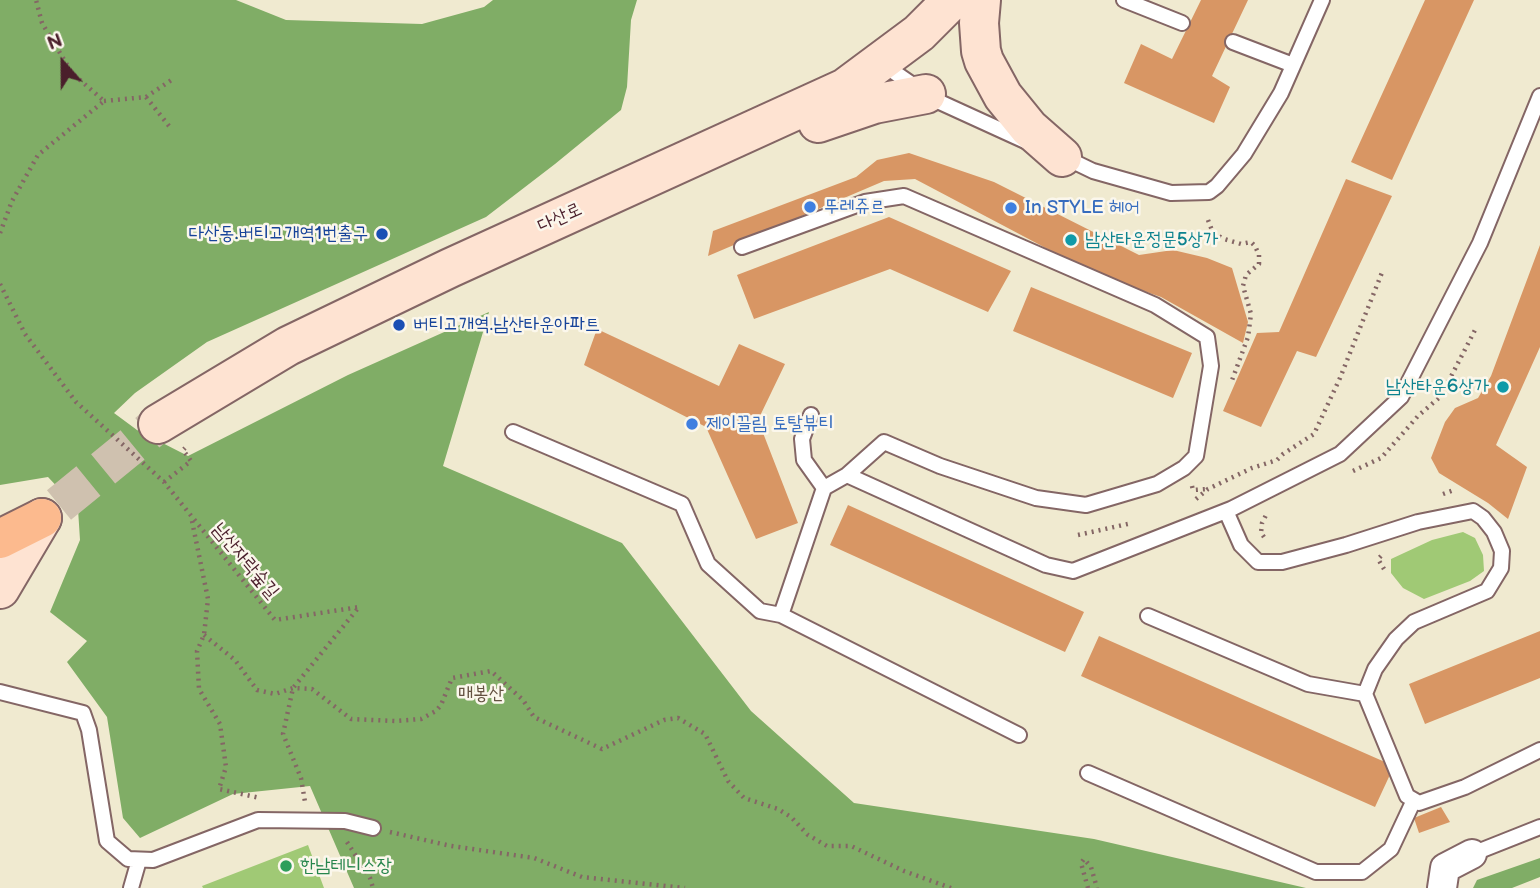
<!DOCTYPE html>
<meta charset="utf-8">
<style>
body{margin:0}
#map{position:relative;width:1540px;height:888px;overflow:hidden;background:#f0ead0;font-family:"Balsamiq Sans",sans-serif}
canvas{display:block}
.north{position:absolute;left:28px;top:28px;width:70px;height:70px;-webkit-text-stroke:5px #fbf7ec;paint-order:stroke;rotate:339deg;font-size:19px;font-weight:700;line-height:28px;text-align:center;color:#4a1f2b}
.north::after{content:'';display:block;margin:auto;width:24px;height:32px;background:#4a1f2b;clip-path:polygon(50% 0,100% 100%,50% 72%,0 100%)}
</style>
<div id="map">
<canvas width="1540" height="888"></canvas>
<div class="north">N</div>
</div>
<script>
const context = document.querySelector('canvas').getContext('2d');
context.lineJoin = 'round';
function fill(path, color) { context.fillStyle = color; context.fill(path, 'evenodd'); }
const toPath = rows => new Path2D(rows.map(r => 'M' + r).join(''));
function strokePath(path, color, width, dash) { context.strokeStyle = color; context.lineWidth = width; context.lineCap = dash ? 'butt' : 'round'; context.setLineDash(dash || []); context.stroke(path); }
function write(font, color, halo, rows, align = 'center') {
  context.font = font + ' "Balsamiq Sans","Poor Story",sans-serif'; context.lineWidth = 5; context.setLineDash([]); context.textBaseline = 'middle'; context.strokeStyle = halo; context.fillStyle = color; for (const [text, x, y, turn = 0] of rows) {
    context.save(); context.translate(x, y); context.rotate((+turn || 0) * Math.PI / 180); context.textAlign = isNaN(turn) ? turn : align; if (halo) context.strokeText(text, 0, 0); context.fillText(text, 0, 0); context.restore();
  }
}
const green = toPath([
 [1463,532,1475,538,1483,555,1484,571,1470,581,1424,599,1403,588,1391,573,1391,559,1432,540],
 [308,845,324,888,203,888,202,886]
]);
const forest = toPath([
 [0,0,236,0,286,20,422,24,484,7,493,0,637,0,631,20,627,87,621,110,555,164,486,217,207,342,135,393,114,413,137,430,188,456,348,375,489,312,443,466,622,543,751,711,854,803,1094,839,1306,888,354,888,310,786,233,794,140,838,123,818,107,717,67,662,87,641,50,612,80,540,78,509,48,477,0,485],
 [1540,858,1540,877,1512,888,1473,888,1477,880]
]);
const building = toPath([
 [1201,0,1248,0,1212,76,1230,87,1214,123,1124,83,1141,44,1172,59],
 [1425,0,1474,0,1392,180,1351,162],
 [909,153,994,182,1139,255,1173,250,1207,258,1232,268,1248,322,1243,343,1161,297,1095,274,915,179,884,181,708,256,713,231,856,177,877,160],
 [1346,179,1392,196,1316,357,1297,351,1261,427,1223,411,1257,333,1279,332],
 [889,217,1011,271,988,312,890,269,754,319,737,275],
 [1540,245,1540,347,1496,445,1527,467,1508,519,1488,503,1439,473,1431,458,1445,422,1455,408,1478,398,1491,376],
 [1031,287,1192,353,1173,398,1013,331],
 [597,329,719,386,739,344,785,364,758,420,798,523,756,539,706,427,584,365],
 [848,505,1084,612,1065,652,830,545],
 [1540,631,1540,678,1425,724,1409,684],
 [1099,636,1394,766,1375,807,1081,676],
 [1441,807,1450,822,1419,833,1414,818]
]);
const secondaryTunnel = toPath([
 [59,505,158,424]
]);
const path = toPath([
 [146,97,169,126],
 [104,101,146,97,173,79],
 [1208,220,1213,233,1224,239,1241,244,1251,242,1255,246,1259,255,1259,264,1246,275,1243,286,1251,314,1248,337,1231,383],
 [0,233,12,201,38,155,104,101,72,73,42,23,36,0],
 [0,284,25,334,76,402,164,482,275,620,359,607,293,688,283,734,301,778,305,802],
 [1353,471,1381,458,1418,416,1441,396,1475,330],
 [164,482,191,461,183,450,185,448],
 [1192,486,1193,490,1208,489],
 [1443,494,1454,490],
 [1196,499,1208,489,1252,468,1277,460,1283,454,1314,434,1340,378,1383,270],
 [192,521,208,599,204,635,197,651,199,689,220,724,226,767,219,789,260,798],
 [1078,535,1132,523],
 [1264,537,1261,533,1262,523,1267,513],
 [1381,556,1378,559,1384,569],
 [204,635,235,660,257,690,275,694,293,688,312,689,351,719,395,721,421,719,436,711,441,705,452,678,491,671,523,700,534,717,602,749,664,720,678,718,705,734,728,781,744,798,778,809,791,817,808,835,827,846,851,846,904,871,951,888],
 [390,832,451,846,534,858,582,877,685,888],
 [347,842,370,878,373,888],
 [1088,888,1081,863,1084,859,1091,867,1097,888]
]);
const service = toPath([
 [1124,0,1182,23],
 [1233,42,1293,65],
 [881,63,933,99,1025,141],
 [1064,157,1093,171,1171,193,1209,192,1217,186,1244,154,1281,93,1322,0],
 [742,247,865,202,904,196,1155,305,1207,337,1211,366,1196,456,1184,468,1157,484,1086,505,1036,498,940,466,884,442,847,475,1046,565,1073,571,1231,509,1340,454,1401,397,1480,243,1540,96],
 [811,415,802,439,804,460,824,488],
 [513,432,682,504,708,564,760,611,781,615,1019,735],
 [1226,511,1241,545,1258,562,1282,562,1346,545,1418,522,1473,511,1483,518,1494,532,1502,551,1501,568,1487,591,1414,622,1396,639,1375,669,1365,694,1407,796,1419,803,1465,787,1540,750],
 [781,615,824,488,847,475],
 [1148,616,1308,684,1365,694],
 [0,692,83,713,89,730,107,841,128,859,153,860,258,820,345,821,373,828],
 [1088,773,1316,872,1362,872,1391,849,1414,800],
 [1472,854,1540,827],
 [131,888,139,860]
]);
const minor = toPath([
 [1442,888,1445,868,1472,854]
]);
const secondary = toPath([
 [981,0,979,23,981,51,984,61,1003,96,1029,128,1062,157],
 [818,123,874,104,926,94],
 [158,424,288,346,450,268,845,88,919,33,952,0],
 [0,589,42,518]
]);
const primary = toPath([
 [0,539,42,518]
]);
const markers = [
 [810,207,7,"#3f7fe0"],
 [1011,208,7,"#3f7fe0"],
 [382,234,7,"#1a4fb4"],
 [1071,240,7,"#0f9aa8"],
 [399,325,7,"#1a4fb4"],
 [1503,387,7,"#0f9aa8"],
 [692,424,7,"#3f7fe0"],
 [286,866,7,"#2e9e5b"]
];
const shopNames = [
 ["뚜레쥬르",824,207],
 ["In STYLE 헤어",1025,208],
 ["제이끌림 토탈뷰티",706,424]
];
const streetNames = [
 ["다산로",560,218,-24],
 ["남산자락숲길",245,561,50]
];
const transitNames = [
 ["다산동.버티고개역1번출구",368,234],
 ["버티고개역.남산타운아파트",413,325,"left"]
];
const cultureNames = [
 ["남산타운정문5상가",1085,240],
 ["남산타운6상가",1489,387,"right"]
];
const parkNames = [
 ["매봉산",481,694]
];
const leisureNames = [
 ["한남테니스장",300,866]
];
fill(green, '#a0c975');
fill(forest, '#80ad66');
fill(building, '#d89664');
strokePath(secondaryTunnel, '#cfc1af', 38, [38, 19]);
strokePath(service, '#846665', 18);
strokePath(minor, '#846665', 32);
strokePath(secondary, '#846665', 42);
strokePath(primary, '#846665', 42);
strokePath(path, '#846665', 4.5, [2, 5]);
strokePath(service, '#fff', 14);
strokePath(minor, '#fff', 28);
strokePath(secondary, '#fee3d2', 38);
strokePath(primary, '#fcba8e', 38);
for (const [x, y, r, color] of markers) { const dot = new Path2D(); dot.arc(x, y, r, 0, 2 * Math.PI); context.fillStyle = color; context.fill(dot); strokePath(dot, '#fbf7ec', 2.5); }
write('19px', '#366cbe', '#fbf7ec', shopNames, 'left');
write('19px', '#4a1f2b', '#fbf7ec', streetNames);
write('19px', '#164399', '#fbf7ec', transitNames, 'right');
write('19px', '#0d838f', '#fbf7ec', cultureNames, 'left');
write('19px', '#645241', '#fbf7ec', parkNames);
write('19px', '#27864d', '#fbf7ec', leisureNames, 'left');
</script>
